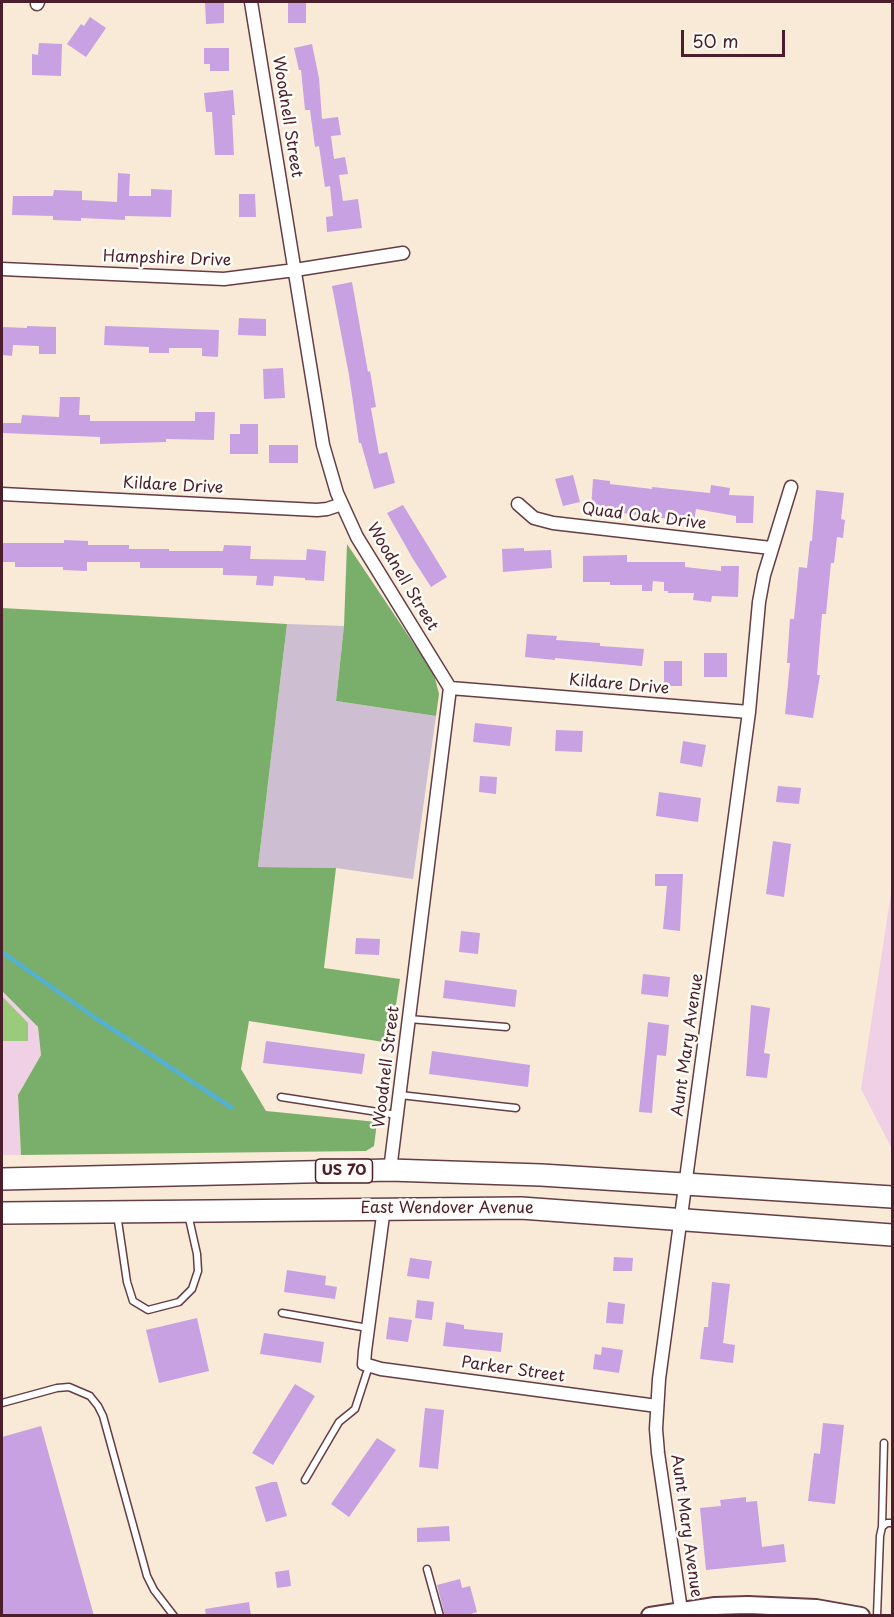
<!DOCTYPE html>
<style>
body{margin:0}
#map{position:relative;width:894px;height:1617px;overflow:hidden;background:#f8ead7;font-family:"Playpen Sans",sans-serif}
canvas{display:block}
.frame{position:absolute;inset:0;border:3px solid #4a1f2b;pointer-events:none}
.scale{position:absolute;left:681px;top:30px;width:104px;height:27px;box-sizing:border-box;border:3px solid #4a1f2b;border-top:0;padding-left:8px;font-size:18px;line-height:21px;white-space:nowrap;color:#4a1f2b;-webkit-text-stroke:4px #fdfcf7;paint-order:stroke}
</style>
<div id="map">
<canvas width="894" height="1617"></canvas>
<div class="frame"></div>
<div class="scale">50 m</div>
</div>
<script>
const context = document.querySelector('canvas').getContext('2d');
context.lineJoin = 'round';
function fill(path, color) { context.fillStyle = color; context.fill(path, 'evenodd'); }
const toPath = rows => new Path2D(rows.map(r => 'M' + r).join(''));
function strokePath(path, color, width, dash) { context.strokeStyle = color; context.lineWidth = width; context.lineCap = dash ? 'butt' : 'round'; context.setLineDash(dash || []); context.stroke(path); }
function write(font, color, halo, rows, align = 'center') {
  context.font = font + ' "Playpen Sans",sans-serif'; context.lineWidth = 5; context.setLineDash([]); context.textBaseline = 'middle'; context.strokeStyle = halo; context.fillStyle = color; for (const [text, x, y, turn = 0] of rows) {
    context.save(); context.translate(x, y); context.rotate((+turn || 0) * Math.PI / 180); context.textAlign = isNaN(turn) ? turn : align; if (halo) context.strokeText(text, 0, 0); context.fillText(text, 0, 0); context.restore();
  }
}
const built = toPath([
 [892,887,892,1149,861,1089],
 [2,991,38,1027,41,1055,18,1095,21,1155,2,1155]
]);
const industrial = toPath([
 [287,624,344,626,336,701,436,716,413,879,336,868,258,867]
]);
const green = toPath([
 [2,996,28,1023,28,1041,2,1041]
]);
const forest = toPath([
 [347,544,434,674,439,694,436,716,336,701,344,626],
 [2,608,287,624,258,867,336,868,324,968,400,979,390,1043,249,1021,241,1069,266,1111,377,1122,374,1146,366,1151,21,1155,18,1095,41,1055,38,1027,2,991]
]);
const stream = toPath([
 [2,952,94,1017,232,1108]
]);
const building = toPath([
 [205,2,224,2,224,23,206,24],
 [288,2,306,2,306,23,288,23],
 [90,17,106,28,86,57,67,44,81,24,84,26],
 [39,43,62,44,61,76,32,75,32,54,38,55],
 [312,44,319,78,322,119,338,117,341,135,331,136,334,159,345,157,348,174,339,175,343,201,358,199,362,228,327,232,326,217,333,216,330,186,325,187,319,146,315,147,310,110,305,110,301,70,299,70,294,48],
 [204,48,229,48,229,71,210,71,210,64,204,64],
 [233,90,235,115,232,115,234,155,215,155,212,112,206,112,204,93],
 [118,173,130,174,129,196,151,196,151,189,172,190,171,217,125,216,125,220,81,218,81,221,53,220,53,216,12,215,13,196,53,196,54,190,82,191,82,200,117,202],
 [239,194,255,194,256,217,239,217],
 [352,282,368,372,370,371,376,407,371,408,379,454,387,452,395,483,374,489,361,443,359,443,349,375,332,286],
 [239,318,266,319,266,336,238,335],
 [27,326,56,327,56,354,39,354,39,346,13,345,12,356,2,355,2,327,27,328],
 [105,326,219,330,218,357,202,356,202,348,169,348,169,353,149,353,149,347,104,345],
 [283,368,285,398,264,399,263,369],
 [60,397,80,397,79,415,90,415,90,421,195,421,195,412,215,412,214,440,166,439,166,442,100,444,100,437,2,433,2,423,21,423,22,415,59,417],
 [240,424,258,424,258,454,230,454,230,434,240,434],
 [269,445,298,445,298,463,269,463],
 [573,475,580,502,563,506,555,479],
 [593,479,610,481,610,484,652,489,652,487,710,493,711,485,730,488,729,495,754,496,753,523,736,523,736,516,696,509,694,522,591,509],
 [816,490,844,493,841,519,845,520,843,538,837,537,834,563,831,563,826,614,822,614,817,675,820,675,813,718,785,714,790,663,787,663,790,619,794,619,799,567,807,568,810,541,812,541],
 [403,505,447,577,431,587,413,559,387,513],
 [64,540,88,541,88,545,129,545,129,549,169,549,169,551,223,551,224,545,251,546,250,559,306,560,307,549,326,551,324,581,305,580,305,578,274,576,273,586,256,585,257,576,223,575,223,568,140,568,140,562,87,562,87,571,63,570,63,567,15,567,15,562,2,562,2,543,64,543],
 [524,548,524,551,551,550,552,568,503,572,502,549],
 [627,555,627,562,685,562,685,567,721,571,721,566,739,566,738,597,712,596,711,602,693,600,694,593,668,593,668,591,664,591,664,582,653,581,652,591,642,591,642,585,610,585,610,582,583,582,583,556],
 [527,634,557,636,556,640,600,643,600,646,644,649,642,666,555,658,555,660,525,657],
 [704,653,727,653,727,677,704,677],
 [664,661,682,661,682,686,664,686],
 [475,723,512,727,510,746,473,742],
 [556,730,583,731,582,752,555,751],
 [683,741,706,745,702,767,680,763],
 [480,776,497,777,496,794,479,792],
 [778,786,801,788,799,804,776,802],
 [659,792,701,798,698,822,656,816],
 [773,841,791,844,784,897,766,894],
 [655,874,683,874,680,931,663,929,667,886,655,886],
 [461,931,480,933,478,954,459,952],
 [356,938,380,939,379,955,355,954],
 [643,974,670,977,668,997,641,994],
 [445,980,517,990,515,1007,443,998],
 [751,1005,770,1008,764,1053,770,1054,767,1078,746,1076],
 [648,1022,669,1025,666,1056,657,1055,652,1113,639,1112],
 [266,1041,365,1054,362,1074,263,1063],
 [432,1051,530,1065,528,1087,429,1074],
 [614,1257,633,1258,632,1271,613,1271],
 [410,1258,432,1261,429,1279,407,1276],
 [287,1270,326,1276,325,1285,337,1287,335,1299,284,1292],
 [712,1282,730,1284,723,1343,735,1345,733,1363,700,1359,704,1327,708,1327],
 [417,1300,434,1302,432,1320,415,1318],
 [608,1302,625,1304,623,1324,606,1323],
 [389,1317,412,1320,408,1342,386,1339],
 [197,1318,209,1371,159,1383,146,1330],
 [446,1322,464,1325,464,1329,503,1333,501,1352,443,1346],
 [264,1333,324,1342,321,1363,260,1354],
 [602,1347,623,1350,619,1373,593,1369,595,1354,601,1355],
 [295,1384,315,1396,273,1465,252,1453],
 [425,1408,444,1410,438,1469,419,1467],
 [823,1423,844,1425,835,1504,808,1501,814,1453,820,1454],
 [41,1426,94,1616,2,1616,2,1437],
 [377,1438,396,1450,349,1517,331,1504],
 [272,1482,277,1482,287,1516,266,1522,255,1487],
 [746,1497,746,1502,757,1501,762,1547,784,1544,786,1562,706,1570,700,1508,721,1506,720,1500],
 [449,1526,450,1541,417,1542,417,1528],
 [289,1570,291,1586,277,1588,275,1572],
 [460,1579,462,1588,470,1586,477,1612,465,1616,445,1616,437,1585],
 [249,1602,251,1616,206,1616,205,1609]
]);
const lane = toPath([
 [409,1019,506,1027],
 [400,1095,516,1108],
 [281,1097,397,1115],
 [117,1214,127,1282,133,1301,148,1310,179,1302,192,1289,198,1271,197,1254,188,1214],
 [282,1313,368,1328],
 [2,1403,57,1388,69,1387,90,1396,98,1406,103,1416,147,1576,154,1590,174,1616],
 [305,1480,339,1422,355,1409,369,1366],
 [882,1527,884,1443],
 [427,1569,440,1616],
 [877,1616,880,1536,882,1527,887,1523,892,1523]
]);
const street = toPath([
 [251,2,323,445,337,493,357,537,450,688,390,1170],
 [37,4,38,2],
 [2,269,224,279,295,270,403,253],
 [2,494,317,510,327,509,342,504],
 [518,504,534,518,553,523,771,548],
 [450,688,749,712],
 [384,1208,365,1351,364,1364,381,1369,657,1406],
 [681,1610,658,1453,656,1429,659,1379,749,712,759,602,764,575,791,487]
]);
const secondary = toPath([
 [650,1616,715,1606,748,1605,816,1608,861,1616]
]);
const highway = toPath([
 [2,1179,390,1170,541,1175,892,1197],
 [2,1213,521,1208,892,1235]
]);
const shields = [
 [344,1171,57]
];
const shieldNames = [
 ["US 70",344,1171]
];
const streetNames = [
 ["Woodnell Street",287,117,81],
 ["Hampshire Drive",167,259,2],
 ["Kildare Drive",173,486,3],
 ["Quad Oak Drive",644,517,7],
 ["Woodnell Street",402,577,59],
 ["Kildare Drive",619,685,5],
 ["Aunt Mary Avenue",688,1045,-82],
 ["Woodnell Street",387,1067,-83],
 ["East Wendover Avenue",447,1209],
 ["Parker Street",513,1370,8],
 ["Aunt Mary Avenue",686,1526,82]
];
fill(built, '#f0d0e4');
fill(industrial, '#cebed1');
fill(green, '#99cb7b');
fill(forest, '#7aaf6b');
strokePath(stream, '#54b1d2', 4.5);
fill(building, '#c8a1e2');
strokePath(lane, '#643d45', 9);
strokePath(street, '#643d45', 15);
strokePath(secondary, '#643d45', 20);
strokePath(highway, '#643d45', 24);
strokePath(lane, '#fff', 6);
strokePath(street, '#fff', 12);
strokePath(secondary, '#fff', 16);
strokePath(highway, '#fff', 21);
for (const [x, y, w] of shields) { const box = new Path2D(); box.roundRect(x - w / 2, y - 12, w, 24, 4.5); context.fillStyle = '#fdfcf7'; context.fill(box); strokePath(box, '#4a1f2b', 1.5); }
write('bold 15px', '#4a1f2b', null, shieldNames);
write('16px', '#4a1f2b', '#fdfcf7', streetNames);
</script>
